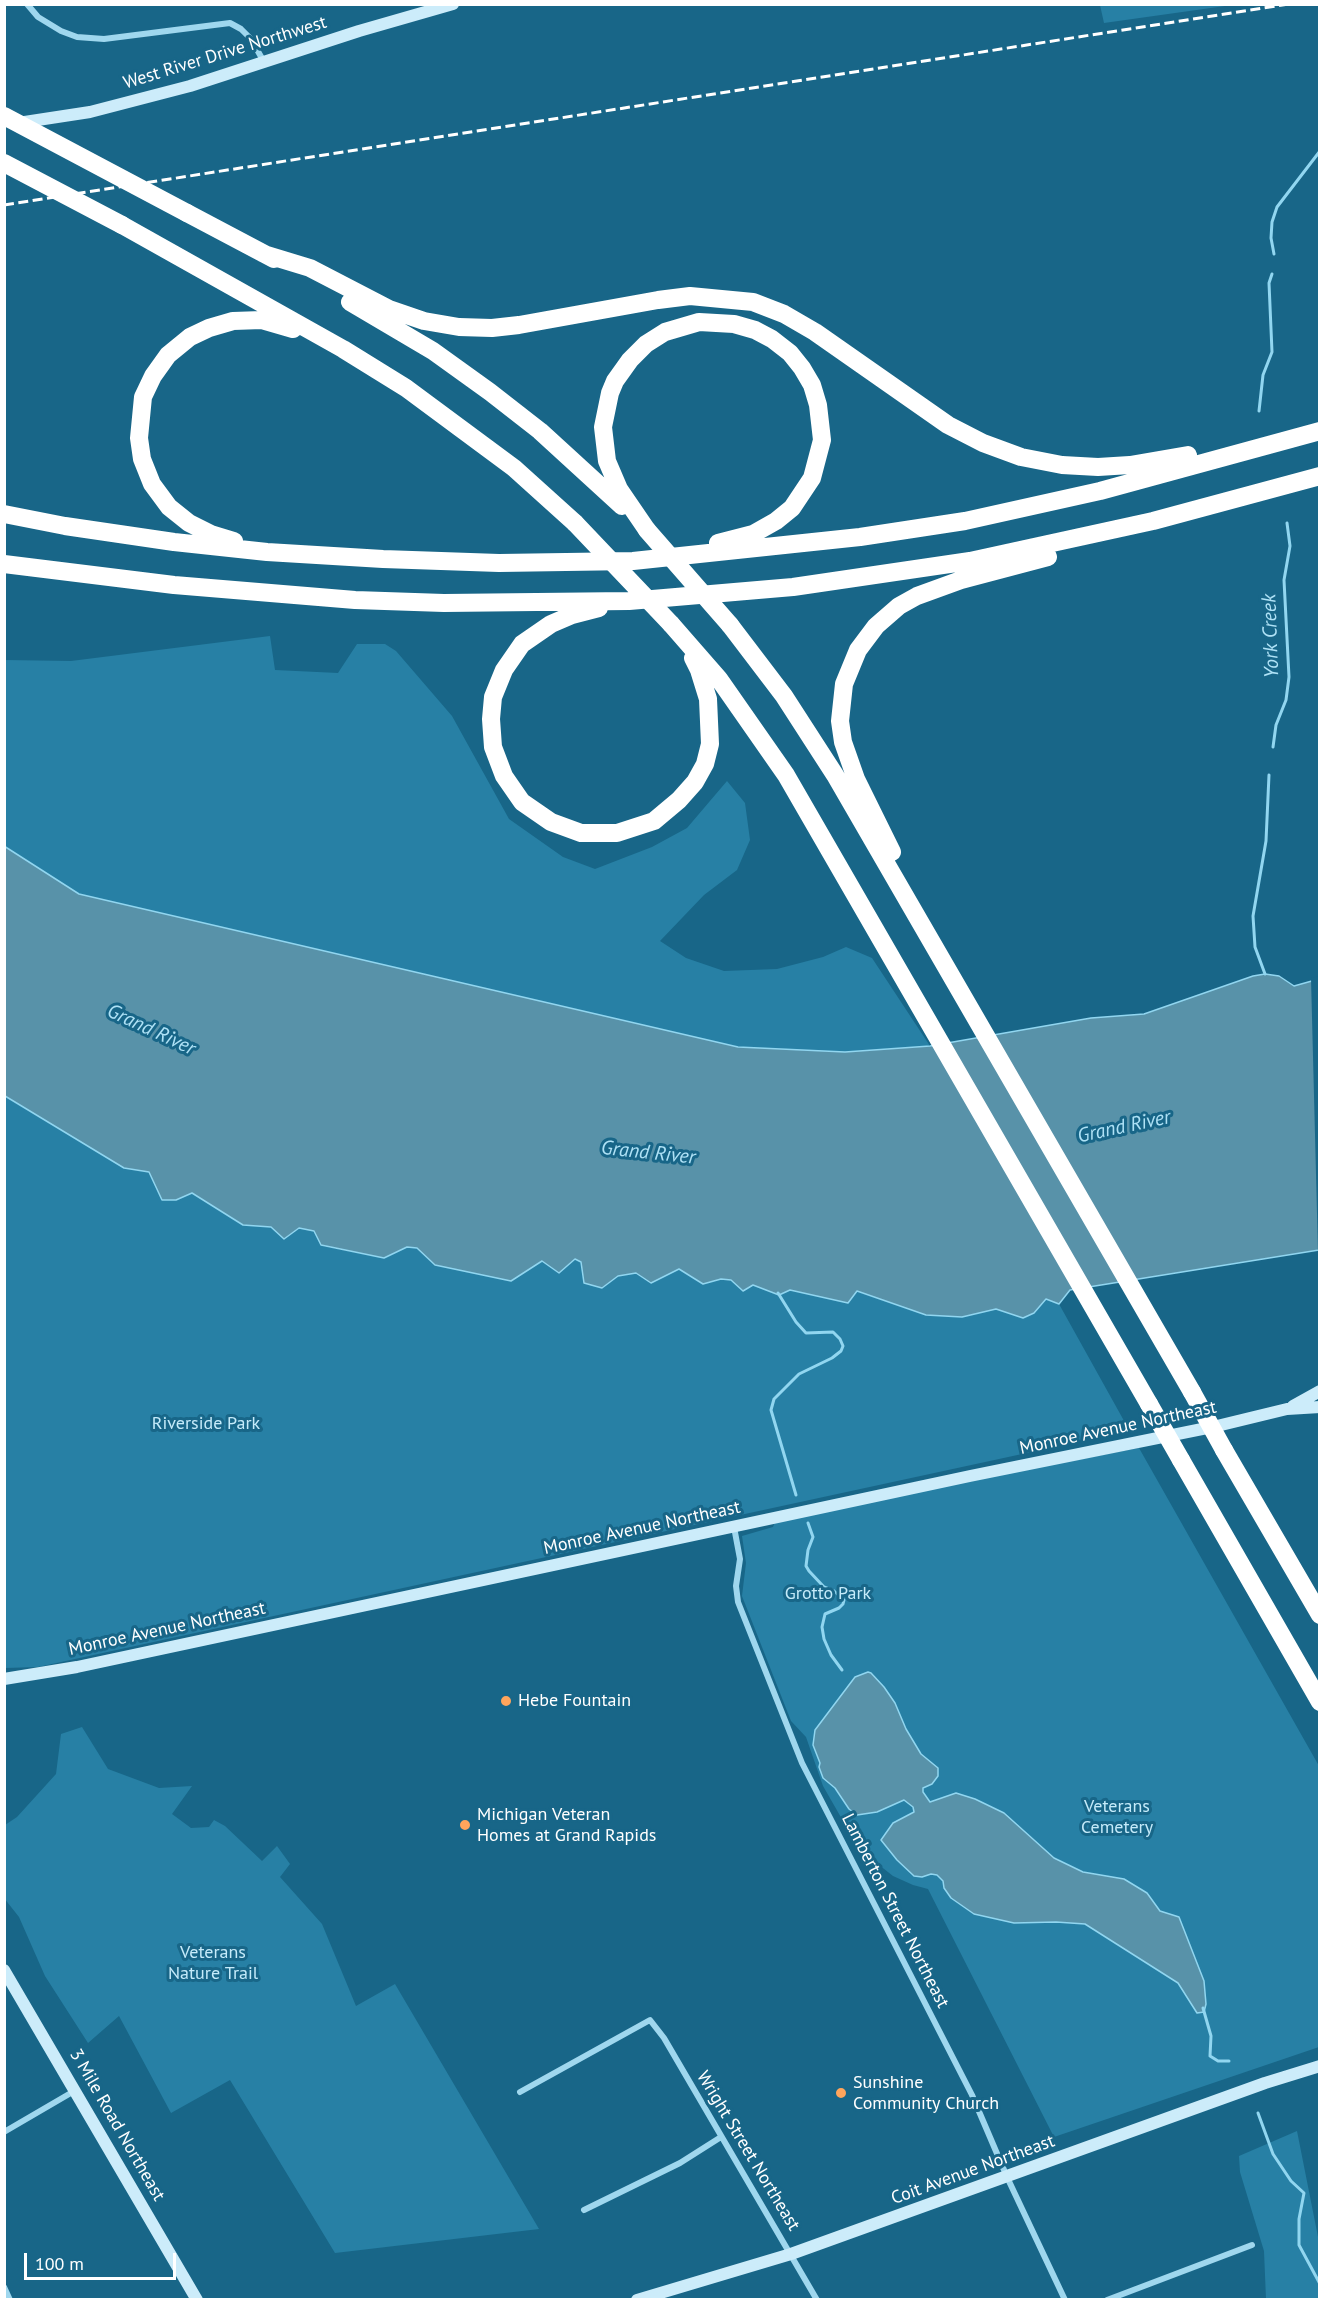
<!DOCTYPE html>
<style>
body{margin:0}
#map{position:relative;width:1324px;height:2304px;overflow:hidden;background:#186688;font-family:"PT Sans",sans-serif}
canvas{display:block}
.frame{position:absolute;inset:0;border:6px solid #fff;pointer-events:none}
.scale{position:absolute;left:24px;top:2253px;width:152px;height:27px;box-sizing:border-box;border:3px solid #fff;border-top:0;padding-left:8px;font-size:18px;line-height:21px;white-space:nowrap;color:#fff;-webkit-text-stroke:4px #186688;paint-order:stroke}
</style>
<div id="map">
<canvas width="1324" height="2304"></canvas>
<div class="frame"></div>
<div class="scale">100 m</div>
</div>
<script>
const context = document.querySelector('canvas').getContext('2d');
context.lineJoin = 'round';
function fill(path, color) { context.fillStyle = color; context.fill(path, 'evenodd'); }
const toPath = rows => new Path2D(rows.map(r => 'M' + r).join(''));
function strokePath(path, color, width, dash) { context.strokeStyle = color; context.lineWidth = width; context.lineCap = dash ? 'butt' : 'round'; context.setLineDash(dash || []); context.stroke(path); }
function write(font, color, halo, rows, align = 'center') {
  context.font = font + ' "PT Sans",sans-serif'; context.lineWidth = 6; context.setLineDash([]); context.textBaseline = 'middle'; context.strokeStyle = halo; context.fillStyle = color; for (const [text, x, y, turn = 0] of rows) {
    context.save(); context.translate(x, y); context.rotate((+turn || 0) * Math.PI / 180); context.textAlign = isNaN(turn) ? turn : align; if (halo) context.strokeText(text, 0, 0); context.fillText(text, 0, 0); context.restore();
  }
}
const green = toPath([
 [1100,5,1100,4,1232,5,1104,23],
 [270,636,275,670,338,673,357,644,385,644,396,651,452,716,509,819,563,857,595,869,652,847,687,828,727,781,745,803,750,840,737,870,704,895,660,941,686,958,724,971,777,969,823,957,846,947,872,958,930,1046,845,1052,738,1047,79,894,5,846,4,660,71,661],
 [4,1096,124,1168,149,1172,176,1200,192,1193,243,1225,271,1227,284,1239,299,1228,314,1231,322,1246,384,1258,407,1247,417,1248,435,1265,575,1259,581,1261,602,1288,618,1276,636,1273,651,1283,679,1269,703,1284,721,1279,731,1280,753,1285,779,1295,790,1290,848,1303,856,1291,926,1315,962,1317,996,1309,1023,1318,1034,1313,1046,1299,1059,1304,1128,1428,1059,1446,38,1667,5,1668],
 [1139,1448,1319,1766,1319,2047,1054,2137,928,1889,913,1885,893,1876,874,1861,859,1838,854,1840,823,1786,806,1737,791,1721,742,1596,746,1563,742,1536,773,1527,775,1522,970,1480],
 [82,1727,108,1769,159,1788,192,1786,172,1814,191,1828,209,1827,214,1820,225,1826,262,1861,277,1846,290,1864,280,1877,322,1924,356,2006,395,1984,539,2229,335,2253,230,2080,171,2113,119,2016,88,2043,45,1976,19,1917,4,1898,5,1825,17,1817,56,1774,61,1734],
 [1297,2131,1319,2242,1319,2299,1266,2299,1264,2251,1240,2172,1239,2156]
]);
const water = toPath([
 [4,846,79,894,738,1047,845,1052,930,1046,1091,1018,1144,1014,1253,976,1265,974,1279,976,1294,986,1319,979,1319,1250,1070,1290,1059,1304,1046,1299,1034,1313,1023,1318,996,1309,962,1317,926,1315,857,1291,848,1303,790,1290,779,1295,753,1285,743,1291,731,1280,721,1279,703,1284,679,1269,651,1283,636,1273,618,1276,602,1288,584,1283,581,1262,575,1259,559,1273,542,1261,511,1281,435,1265,417,1248,407,1247,384,1258,321,1245,314,1231,299,1228,284,1239,271,1227,243,1225,192,1193,176,1200,162,1200,149,1172,124,1168,5,1096,4,846],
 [868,1672,871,1673,884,1687,895,1703,906,1729,921,1754,938,1768,938,1776,932,1784,923,1788,923,1792,930,1802,956,1793,975,1799,1004,1813,1054,1858,1083,1872,1124,1879,1147,1893,1160,1911,1179,1917,1204,1981,1206,2004,1204,2012,1197,2013,1178,1983,1085,1924,1056,1922,1014,1923,974,1914,951,1898,944,1888,943,1881,937,1875,931,1874,922,1877,914,1876,897,1860,881,1840,893,1823,914,1812,913,1807,904,1800,877,1812,857,1815,849,1809,835,1788,823,1778,819,1767,820,1763,813,1745,815,1730,855,1677,868,1672]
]);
const pier = toPath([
 [1320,976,1320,1253,1318,1253,1311,978]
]);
const stream = toPath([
 [1274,254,1271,238,1272,222,1277,207,1320,151],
 [1259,411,1263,375,1272,352,1269,283,1272,274],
 [1273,747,1276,725,1286,700,1289,677,1284,580,1290,546,1287,523],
 [1265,974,1255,947,1253,916,1266,841,1269,775],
 [778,1293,796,1322,806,1333,833,1332,840,1339,843,1346,841,1351,832,1358,799,1374,774,1399,771,1410,796,1495],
 [808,1523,813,1537,808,1550,806,1566,809,1571,824,1587,834,1591,844,1600,843,1604,839,1608,825,1614,822,1627,824,1639,831,1655,842,1670],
 [1203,2008,1211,2036,1210,2056,1218,2061,1229,2061],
 [1258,2113,1273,2154,1291,2181,1304,2193,1299,2219,1299,2245,1320,2284]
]);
const street = toPath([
 [27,4,38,17,61,31,77,37,104,39,230,23,241,29,251,39,264,62],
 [734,1527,740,1559,736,1586,738,1602,802,1763,972,2095,1007,2177,1065,2300],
 [520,2092,650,2020,664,2038,817,2300],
 [4,2132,76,2090],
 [584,2210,680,2163,721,2137],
 [4,2287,10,2300],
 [1107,2300,1252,2245]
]);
const secondary = toPath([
 [18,123,90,112,190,86,359,31,453,4],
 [1293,1406,1320,1391],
 [4,1679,77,1667,970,1476,1217,1426,1287,1409,1320,1407],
 [4,1970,197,2300],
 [637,2300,791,2254,1265,2083,1320,2066]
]);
const highway = toPath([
 [187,213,274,259],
 [122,225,343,349,406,388,514,468,575,523],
 [264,254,310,268,389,309,424,321,459,327,492,328,519,325,658,300,690,296,753,302,784,314,815,332,948,425,983,443,1021,457,1062,465,1098,467,1130,465,1188,455],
 [350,302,433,351,490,392,540,431,622,506],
 [4,514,65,526,174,542,267,552,383,559,499,563,633,561,860,537,965,521,1100,491,1320,431],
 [647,530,619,489,607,461,603,427,610,393,615,381,630,360,646,344,665,332,699,322,734,324,755,330,772,339,790,353,802,368,812,385,818,405,822,440,812,478,792,508,776,521,753,534,718,543],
 [234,541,211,534,189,523,169,507,152,484,142,459,139,438,143,397,153,376,168,355,190,337,209,328,233,321,262,320,293,329],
 [4,564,174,585,355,600,444,603,629,601,793,587,970,561,1153,521,1320,476],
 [599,608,572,615,551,624,522,644,504,670,493,697,491,719,493,747,504,776,522,802,551,822,581,833,617,833,654,821,679,800,695,782,705,764,710,744,708,699,699,670,693,658],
 [671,624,719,679,786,775,1149,1404],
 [730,625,784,696,835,775,1192,1392],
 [892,852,856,779,843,742,840,721,844,684,858,650,876,626,899,606,917,596,961,580,1048,557],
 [1224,1450,1320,1615],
 [1181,1460,1320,1702]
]);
const rail = toPath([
 [4,205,1289,4]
]);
const highwayBridge = toPath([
 [4,116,187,213],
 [4,163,122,225],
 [575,523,671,624],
 [647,530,730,625],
 [1192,1392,1224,1450],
 [1149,1404,1181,1460]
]);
const markers = [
 [506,1701,6,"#ffa55c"],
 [465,1825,6,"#ffa55c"],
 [841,2093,6,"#ffa55c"]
];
const streetNames = [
 ["West River Drive Northwest",225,53,-17],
 ["Monroe Avenue Northeast",1118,1428,-12],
 ["Monroe Avenue Northeast",642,1528,-12],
 ["Monroe Avenue Northeast",167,1629,-12],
 ["Lamberton Street Northeast",895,1911,63],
 ["3 Mile Road Northeast",117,2125,60],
 ["Wright Street Northeast",748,2151,59],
 ["Coit Avenue Northeast",973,2170,-20]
];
const parkNames = [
 ["Riverside Park",206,1424],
 ["Grotto Park",828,1594],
 ["Veterans",1117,1807],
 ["Cemetery",1117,1828],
 ["Veterans",213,1953],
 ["Nature Trail",213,1974]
];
const poiNames = [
 ["Hebe Fountain",518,1701],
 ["Michigan Veteran",477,1815],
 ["Homes at Grand Rapids",477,1836],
 ["Sunshine",853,2083],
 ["Community Church",853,2104]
];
const waterNames = [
 ["York Creek",1271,636,-92],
 ["Grand River",151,1030,25],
 ["Grand River",1124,1127,-12],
 ["Grand River",648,1153,6]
];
fill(green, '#2780a5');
fill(water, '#5892a9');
strokePath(water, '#91d6f0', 1.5);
fill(pier, '#186688');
strokePath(stream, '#91d6f0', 3);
strokePath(street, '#9fd7ee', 6);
strokePath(secondary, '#ccecfa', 12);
strokePath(highway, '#fff', 18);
strokePath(rail, '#fff', 3, [10, 4.5]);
strokePath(highwayBridge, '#fff', 18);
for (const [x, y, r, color] of markers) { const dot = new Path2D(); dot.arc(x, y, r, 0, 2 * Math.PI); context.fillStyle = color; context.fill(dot); strokePath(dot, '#186688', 2); }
write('18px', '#fff', '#186688', streetNames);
write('18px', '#c5ebfa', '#186688', parkNames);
write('18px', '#fff', '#186688', poiNames, 'left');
write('italic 20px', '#afe2f6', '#186688', waterNames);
</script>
